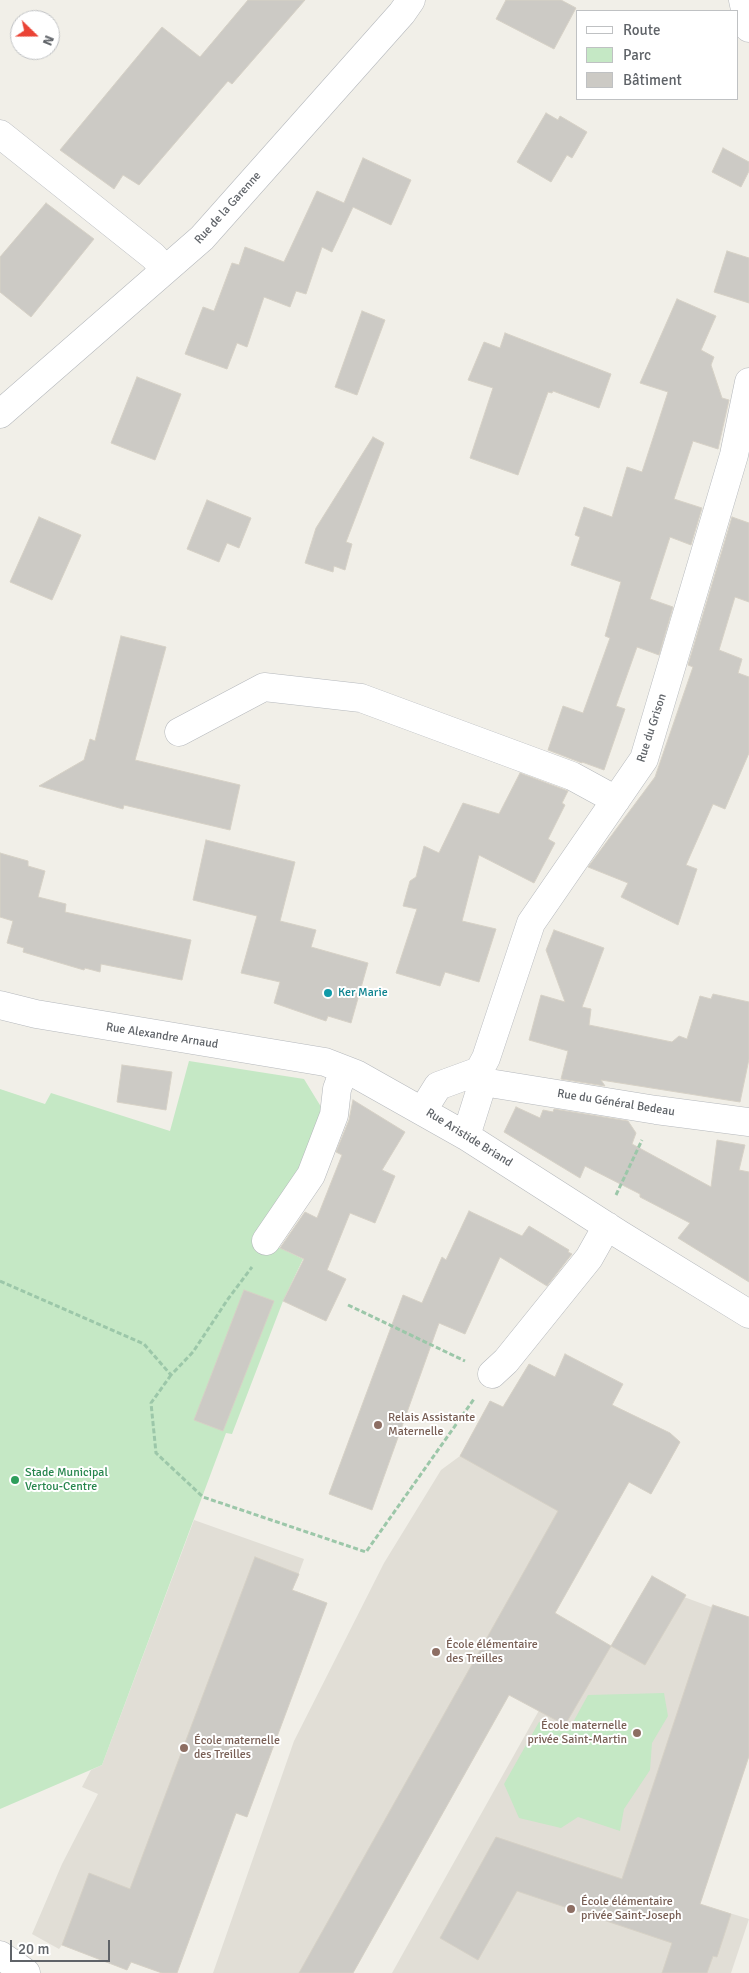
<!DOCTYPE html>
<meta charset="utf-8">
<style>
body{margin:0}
#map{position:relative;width:749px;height:1973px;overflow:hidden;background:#f1efe8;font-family:Signika,sans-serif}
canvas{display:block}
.legend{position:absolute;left:576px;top:10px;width:162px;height:90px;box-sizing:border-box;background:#fff;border:1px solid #bfc1c3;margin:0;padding:6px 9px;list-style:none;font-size:15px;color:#5f6368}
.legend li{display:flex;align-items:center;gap:10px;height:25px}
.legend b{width:25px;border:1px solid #bfc1c3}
.north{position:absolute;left:10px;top:10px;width:50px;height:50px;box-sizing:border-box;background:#fff;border:1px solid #bfc1c3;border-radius:50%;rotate:112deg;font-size:14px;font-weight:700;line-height:20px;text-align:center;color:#5f6368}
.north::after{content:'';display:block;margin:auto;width:18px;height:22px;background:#ea4335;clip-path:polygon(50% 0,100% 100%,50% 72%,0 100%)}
.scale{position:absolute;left:10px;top:1940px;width:100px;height:22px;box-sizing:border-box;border:2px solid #5f6368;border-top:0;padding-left:6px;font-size:15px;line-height:18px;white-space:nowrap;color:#5f6368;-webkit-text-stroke:4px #fff;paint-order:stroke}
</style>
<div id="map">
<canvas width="749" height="1973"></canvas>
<ul class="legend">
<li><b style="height:6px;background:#fff"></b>Route</li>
<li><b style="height:14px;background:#c5e8c5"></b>Parc</li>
<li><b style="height:14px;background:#cccac5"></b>Bâtiment</li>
</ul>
<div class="north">N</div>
<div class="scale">20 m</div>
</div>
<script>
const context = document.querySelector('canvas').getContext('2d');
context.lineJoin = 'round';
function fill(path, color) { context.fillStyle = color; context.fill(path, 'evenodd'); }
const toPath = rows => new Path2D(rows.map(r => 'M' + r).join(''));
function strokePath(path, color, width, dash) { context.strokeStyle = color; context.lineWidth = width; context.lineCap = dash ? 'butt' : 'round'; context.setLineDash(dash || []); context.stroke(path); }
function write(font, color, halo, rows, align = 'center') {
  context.font = font + ' Signika,sans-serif'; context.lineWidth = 4; context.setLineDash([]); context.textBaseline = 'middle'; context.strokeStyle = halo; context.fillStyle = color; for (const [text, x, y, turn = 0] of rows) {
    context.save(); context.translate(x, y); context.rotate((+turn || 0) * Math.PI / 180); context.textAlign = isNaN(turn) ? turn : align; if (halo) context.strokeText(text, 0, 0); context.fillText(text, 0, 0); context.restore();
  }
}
const education = toPath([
 [529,1364,670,1433,680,1442,651,1494,618,1476,452,1796,353,1973,213,1973,294,1741,384,1563,441,1470,460,1456,490,1401,503,1407],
 [194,1520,304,1559,292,1592,296,1591,327,1603,247,1817,213,1805,177,1973,162,1973,131,1962,127,1970,62,1945,59,1949,32,1934,62,1864,98,1794,82,1787,91,1770,102,1765],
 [652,1576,685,1595,684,1597,711,1607,712,1605,749,1617,749,1756,700,1904,749,1919,731,1973,392,1973,584,1630,611,1646]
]);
const green = toPath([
 [189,1061,304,1079,326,1115,274,1245,303,1259,283,1301,232,1434,226,1433,102,1765,0,1809,0,1089,45,1104,51,1093,170,1131],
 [664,1693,668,1716,652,1743,650,1770,624,1809,620,1831,578,1817,561,1828,519,1818,504,1784,539,1722,561,1731,571,1726,588,1695]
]);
const building = toPath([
 [248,0,305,0,232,84,228,81,139,185,123,175,114,189,60,150,162,27,200,57,248,0],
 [506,0,561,0,576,8,554,49,496,19,506,0],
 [546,113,558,120,560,116,587,132,572,158,567,155,551,182,517,162,546,113],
 [723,148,749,162,749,171,741,187,712,172,723,148],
 [363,158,411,180,391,225,353,207,332,252,322,247,306,294,296,291,290,307,264,297,247,347,237,343,227,369,185,354,203,307,214,311,232,263,239,265,245,247,284,262,317,191,344,203,363,158],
 [46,203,94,239,31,317,0,292,0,257,46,203],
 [727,251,749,258,749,303,714,292,727,251],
 [677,299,716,316,701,350,714,357,711,365,722,398,729,400,718,449,693,441,674,499,702,508,691,545,670,537,650,599,673,607,659,655,637,647,616,706,625,709,604,770,582,762,582,763,548,750,563,706,583,713,610,638,605,636,621,582,571,565,580,537,575,535,584,507,612,517,627,467,642,472,668,392,640,383,677,299],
 [362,311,385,320,357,395,335,387,362,311],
 [505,333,611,374,599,408,553,391,552,393,548,392,518,475,470,458,493,388,468,380,484,342,500,348,505,333],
 [137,377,181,394,155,460,111,443,137,377],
 [373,437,384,443,346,542,352,544,345,570,334,566,333,572,305,563,316,528,373,437],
 [207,500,251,518,239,548,227,543,219,562,187,549,207,500],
 [39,517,81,535,52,600,10,582,39,517],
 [732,517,749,523,749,602,735,597,719,650,742,659,738,673,749,677,749,753,725,809,713,804,686,865,697,869,678,925,621,897,628,883,588,867,655,777,693,667,688,665,732,517],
 [121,636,166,647,135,760,240,785,230,830,124,805,123,809,39,786,84,760,90,739,95,741,121,636],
 [520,773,568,791,562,803,565,805,548,839,555,843,534,883,479,855,462,921,496,929,479,982,445,972,440,986,396,973,417,909,403,906,410,881,416,877,424,846,439,853,463,803,499,814,520,773],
 [206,840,295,862,280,921,316,930,311,947,368,963,351,1023,328,1016,326,1021,274,1003,280,982,241,973,257,916,193,900,206,840],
 [0,853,28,861,28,866,45,871,38,897,66,904,65,912,191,940,182,980,101,964,100,972,85,968,84,970,23,952,24,948,7,943,13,921,0,917,0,853],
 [554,930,604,948,582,1007,591,1009,589,1025,672,1042,679,1036,687,1039,700,996,711,999,713,994,749,1002,749,1059,740,1102,601,1080,605,1086,561,1079,568,1051,529,1040,541,995,565,1002,546,950,554,930],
 [122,1065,172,1072,166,1110,117,1102,122,1065],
 [353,1100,405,1132,382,1170,395,1176,375,1223,350,1213,327,1270,346,1279,326,1321,283,1301,304,1259,280,1248,305,1212,317,1218,342,1155,336,1152,349,1120,353,1100],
 [516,1107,540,1118,543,1110,553,1112,554,1109,628,1121,636,1133,632,1144,711,1187,717,1140,745,1145,739,1170,749,1172,749,1282,678,1238,690,1223,640,1197,640,1194,585,1166,580,1178,504,1132,516,1107],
 [469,1211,522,1236,529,1226,569,1250,568,1252,572,1254,547,1286,500,1257,465,1334,439,1323,372,1510,329,1494,403,1295,422,1303,442,1257,446,1260,469,1211],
 [244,1290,274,1301,223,1431,194,1420,244,1290],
 [565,1354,623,1384,612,1405,670,1433,680,1442,651,1494,629,1482,555,1613,611,1646,565,1725,509,1695,353,1973,299,1973,558,1511,460,1456,490,1401,503,1407,529,1364,555,1377,565,1354],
 [255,1557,299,1574,292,1590,327,1603,247,1817,236,1813,177,1973,162,1973,131,1962,127,1970,62,1945,89,1873,130,1889,255,1557],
 [652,1576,686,1595,645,1665,611,1646,652,1576],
 [713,1605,749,1617,749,1756,700,1904,731,1914,717,1957,713,1956,707,1973,662,1973,672,1943,517,1891,478,1960,440,1938,496,1837,622,1879,713,1605]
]);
const path = toPath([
 [616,1195,642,1140],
 [0,1281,144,1344,171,1375,193,1352,228,1299,252,1267],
 [348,1305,465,1361],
 [171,1375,151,1403,156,1453,203,1497,366,1552,474,1399]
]);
const minor = toPath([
 [743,0,749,28],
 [0,134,153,256,165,269],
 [0,414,202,238,402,13,411,0],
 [179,732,264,687,361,698,572,776,616,800],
 [0,1005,36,1014,325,1062,356,1074,466,1136,619,1234,749,1314],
 [483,1082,656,1110,749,1122],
 [423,1110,438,1086,479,1071,486,1058,531,923,644,759,734,455,749,382],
 [466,1136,483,1082,479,1071],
 [266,1241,311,1175,334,1115,337,1089,344,1070],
 [492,1374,506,1361,589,1258,607,1226],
 [0,1955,26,1973]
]);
const markers = [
 [328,993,5,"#0f9aa8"],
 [378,1425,5,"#8d6e63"],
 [15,1480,5,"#2e9e5b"],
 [436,1652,5,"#8d6e63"],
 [637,1733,5,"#8d6e63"],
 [184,1748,5,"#8d6e63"],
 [571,1909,5,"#8d6e63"]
];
const streetNames = [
 ["Rue de la Garenne",228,208,-48],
 ["Rue du Grison",652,728,-72],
 ["Rue Alexandre Arnaud",162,1036,9],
 ["Rue du Général Bedeau",616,1103,9],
 ["Rue Aristide Briand",469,1138,32]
];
const cultureNames = [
 ["Ker Marie",338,993]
];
const educationNames = [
 ["Relais Assistante",388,1418],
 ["Maternelle",388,1432],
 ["École élémentaire",446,1645],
 ["des Treilles",446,1659],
 ["École maternelle",627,1726,"right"],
 ["privée Saint-Martin",627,1740,"right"],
 ["École maternelle",194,1741],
 ["des Treilles",194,1755],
 ["École élémentaire",581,1902],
 ["privée Saint-Joseph",581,1916]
];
const leisureNames = [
 ["Stade Municipal",25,1473],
 ["Vertou-Centre",25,1487]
];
fill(education, '#e1ded6');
fill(green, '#c5e8c5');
fill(building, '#cccac5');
strokePath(building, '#d6d1c6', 1);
strokePath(minor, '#b5b8bc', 29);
strokePath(path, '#9cc7a9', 3, [5, 2.5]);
strokePath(minor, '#fff', 28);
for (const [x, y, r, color] of markers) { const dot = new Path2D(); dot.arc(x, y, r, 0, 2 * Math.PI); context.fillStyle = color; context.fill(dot); strokePath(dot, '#fff', 2); }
write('12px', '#5f6368', '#fff', streetNames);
write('12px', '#0d838f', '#fff', cultureNames, 'left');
write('12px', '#785e54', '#fff', educationNames, 'left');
write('12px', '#27864d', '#fff', leisureNames, 'left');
</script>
